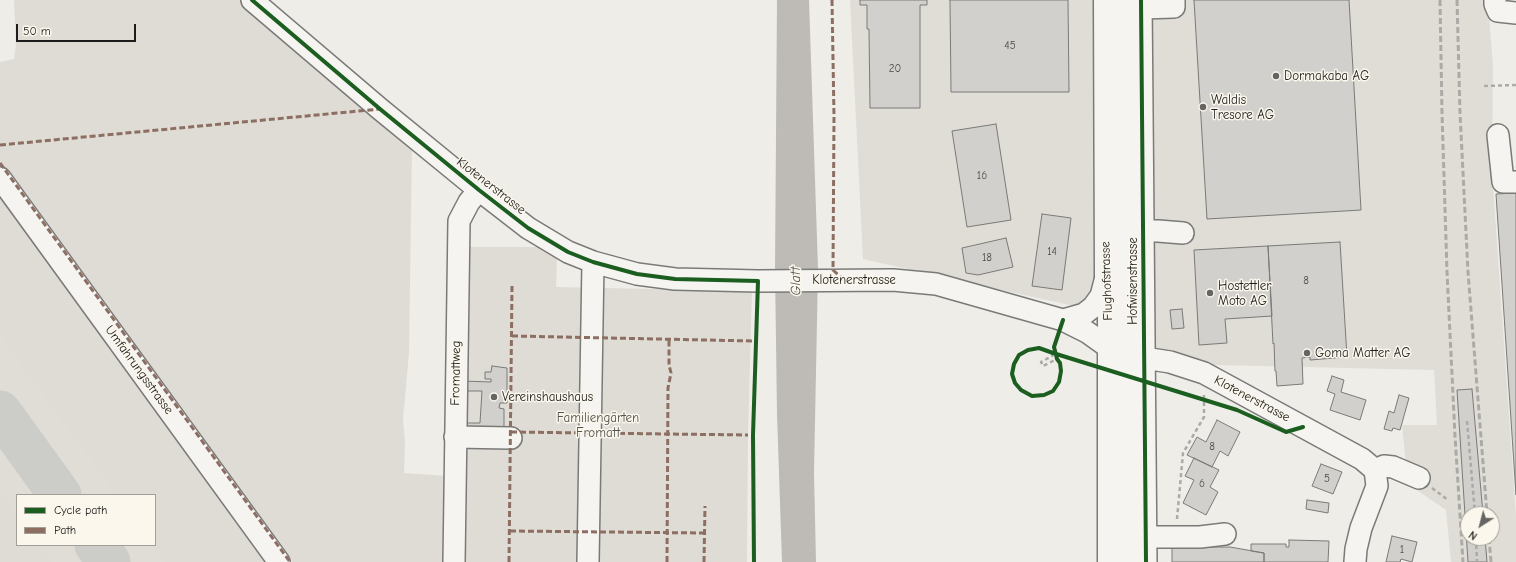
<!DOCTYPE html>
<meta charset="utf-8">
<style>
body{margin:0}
#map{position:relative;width:1516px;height:562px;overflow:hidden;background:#eeede8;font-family:"Comic Neue",sans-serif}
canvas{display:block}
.legend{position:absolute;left:16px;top:494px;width:140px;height:52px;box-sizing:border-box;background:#fbf7ec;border:1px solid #a29f99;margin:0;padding:5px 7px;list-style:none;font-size:12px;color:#1c1c1c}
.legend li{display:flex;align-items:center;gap:8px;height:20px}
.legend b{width:20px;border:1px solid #a29f99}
.north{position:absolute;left:1460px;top:506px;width:40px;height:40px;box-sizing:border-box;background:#fbf7ec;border:1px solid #a29f99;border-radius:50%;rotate:216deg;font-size:11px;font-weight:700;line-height:16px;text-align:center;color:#1c1c1c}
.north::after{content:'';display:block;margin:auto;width:14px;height:18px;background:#666563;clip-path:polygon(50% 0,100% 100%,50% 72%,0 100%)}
.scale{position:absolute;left:16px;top:24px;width:120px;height:18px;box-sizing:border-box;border:2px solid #1c1c1c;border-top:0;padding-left:5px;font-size:12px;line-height:14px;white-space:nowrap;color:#1c1c1c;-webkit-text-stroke:3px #fbf7ec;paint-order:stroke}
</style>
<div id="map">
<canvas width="1516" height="562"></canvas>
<ul class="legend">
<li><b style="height:5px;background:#1b5e20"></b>Cycle path</li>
<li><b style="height:5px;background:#8d6e63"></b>Path</li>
</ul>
<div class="north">N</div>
<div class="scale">50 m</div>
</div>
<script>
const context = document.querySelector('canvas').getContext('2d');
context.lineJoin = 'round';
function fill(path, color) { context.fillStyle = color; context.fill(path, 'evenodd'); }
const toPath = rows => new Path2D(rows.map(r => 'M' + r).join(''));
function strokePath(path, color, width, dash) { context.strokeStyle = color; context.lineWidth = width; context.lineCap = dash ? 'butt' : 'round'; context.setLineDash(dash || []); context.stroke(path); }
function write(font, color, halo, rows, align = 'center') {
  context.font = font + ' "Comic Neue",sans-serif'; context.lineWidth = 3; context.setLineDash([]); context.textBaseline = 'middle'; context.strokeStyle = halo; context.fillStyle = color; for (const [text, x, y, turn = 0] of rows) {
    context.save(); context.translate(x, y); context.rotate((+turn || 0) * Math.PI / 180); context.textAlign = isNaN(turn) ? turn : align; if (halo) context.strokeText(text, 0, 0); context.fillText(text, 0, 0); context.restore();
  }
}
const built = toPath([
 [850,0,1488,0,1493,68,1492,171,1516,517,1516,562,1451,562,1446,510,1408,484,1402,425,1437,425,1434,370,1171,364,1078,307,863,259],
 [1468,514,1492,514,1492,538,1468,538],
 [0,167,287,562,0,562],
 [17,495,155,495,155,545,17,545]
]);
const green = toPath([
 [14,0,241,0,412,145,409,353,403,419,405,444,404,473,449,476,448,562,292,562,0,161,0,62,14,59,16,44],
 [0,187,273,562,165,562,153,545,155,545,155,495,117,495,0,335],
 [462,247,538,247,557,258,556,287,752,291,748,435,747,562,456,562],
 [0,492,17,515,17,545,38,545,51,562,0,562]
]);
const water = toPath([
 [777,0,809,0,818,269,814,473,816,562,782,562,777,414,775,269]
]);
const taxiway = toPath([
 [0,412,60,495],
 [96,545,109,562]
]);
const building = toPath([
 [860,0,927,0,927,5,920,5,920,108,870,108,869,29,867,29,867,5,860,5,860,0],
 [950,0,1068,0,1069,92,951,92,950,0],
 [1194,0,1349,0,1361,210,1207,219,1194,0],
 [996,124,1011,220,967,227,952,131,996,124],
 [1516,193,1516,495,1496,194,1516,193],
 [1042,214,1071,218,1062,290,1032,286,1042,214],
 [1006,238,1013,267,978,275,966,273,962,248,1006,238],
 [1340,242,1347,357,1310,360,1310,357,1302,358,1303,384,1277,386,1276,371,1275,371,1274,343,1273,344,1268,246,1340,242],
 [1268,246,1272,316,1225,319,1227,343,1199,345,1194,250,1268,246],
 [1182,309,1184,328,1172,329,1170,310,1182,309],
 [492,366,507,368,507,403,500,403,499,408,504,409,504,430,464,433,464,423,480,423,482,391,462,391,462,381,491,382,491,379,485,379,485,372,491,372,492,366],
 [1332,376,1344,380,1341,392,1366,400,1360,420,1330,410,1335,394,1327,391,1332,376],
 [1472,389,1483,514,1468,514,1468,538,1485,538,1487,562,1468,562,1457,390,1472,389],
 [1399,395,1409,398,1400,430,1393,428,1392,431,1384,429,1389,411,1394,413,1399,395],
 [1217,420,1240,432,1228,456,1220,451,1212,467,1187,455,1197,437,1206,442,1217,420],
 [1194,458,1219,470,1210,487,1218,492,1206,515,1183,503,1194,480,1185,476,1194,458],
 [1321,464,1342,472,1333,494,1312,486,1321,464],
 [1307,500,1329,503,1328,513,1306,509,1307,500],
 [1392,536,1417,542,1412,562,1401,559,1400,562,1386,562,1392,536],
 [1289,540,1329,541,1328,562,1264,562,1264,553,1251,551,1251,544,1286,544,1286,547,1289,547,1289,540],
 [1172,547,1230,547,1264,553,1264,562,1172,562,1172,547]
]);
const path = toPath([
 [1484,86,1516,85],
 [1053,353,1052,356,1041,362,1043,366,1057,359],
 [1467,421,1475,514],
 [1432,488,1448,500],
 [1177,519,1183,453,1204,417,1204,394],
 [1476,538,1477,562]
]);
const minor = toPath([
 [252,0,380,109,479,190,528,228,568,252,593,262,637,274,675,279,758,281,893,280,936,284,1063,320,1087,332,1108,347],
 [1141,0,1146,562],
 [1495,0,1495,4,1498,11,1516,13],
 [1141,8,1174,7,1174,0],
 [1498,135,1503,182,1516,182],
 [0,178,279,562],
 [1143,231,1158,231,1183,233],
 [1063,320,1084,314,1093,307,1101,296,1106,277],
 [1144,358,1170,362,1204,373,1362,459,1375,470],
 [455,437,511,438],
 [1375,470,1384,466,1393,467,1419,478],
 [1146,537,1200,537,1225,534],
 [454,562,459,221,469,202,479,190],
 [588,562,593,262],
 [1355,562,1356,549,1361,528,1377,486,1375,470]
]);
const major = toPath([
 [1105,0,1106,277,1109,315,1109,562],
 [1123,0,1127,562]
]);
const rail = toPath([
 [1440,0,1442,113,1447,272,1455,436,1463,562],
 [1457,0,1460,113,1468,272,1487,514],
 [1489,538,1491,562]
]);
const quiet = toPath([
 [832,0,834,116,833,270,844,280],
 [0,145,380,109],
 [0,163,290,562],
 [512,336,755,341],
 [511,432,748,435],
 [510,531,704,533],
 [509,562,512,286],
 [667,562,668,388,671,373,669,365,669,339],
 [704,562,705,506]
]);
const cycleway = toPath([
 [252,0,380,109,479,190,528,228,568,252,593,262,637,274,675,279,758,281,753,435,754,562],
 [1141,0,1146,562],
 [1063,320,1054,347,1057,359,1060,363,1061,371,1059,382,1053,391,1044,395,1032,396,1021,390,1015,383,1012,374,1014,364,1019,355,1028,350,1039,348,1053,353,1237,410,1286,432,1303,427]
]);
const markers = [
 [1276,76,4,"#666563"],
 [1203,107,4,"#666563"],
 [1210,293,4,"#666563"],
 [1307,353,4,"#666563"],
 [494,397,4,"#666563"]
];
const numberNames = [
 ["45",1010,46],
 ["20",895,69],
 ["16",982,176],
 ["14",1052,252],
 ["18",987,258],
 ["8",1306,281],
 ["8",1212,447],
 ["5",1327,479],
 ["6",1202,484],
 ["1",1402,550]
];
const poiNames = [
 ["Dormakaba AG",1284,76],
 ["Waldis",1211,100],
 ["Tresore AG",1211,115],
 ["Hostettler",1218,286],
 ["Moto AG",1218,301],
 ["Goma Matter AG",1315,353],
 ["Vereinshaushaus",502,397]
];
const streetNames = [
 ["Klotenerstrasse",491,186,38],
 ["Klotenerstrasse",854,280],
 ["Flughofstrasse",1107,281,-92],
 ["Hofwisenstrasse",1133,281,-90],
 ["Umfahrungsstrasse",139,370,54],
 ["Fromattweg",456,373,-89],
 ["Klotenerstrasse",1252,399,28]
];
const parkNames = [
 ["Familiengärten",598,418],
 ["Fromatt",598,433]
];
const waterNames = [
 ["Glatt",796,281,-91]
];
fill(built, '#dfddd6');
fill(green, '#dfdcd5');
fill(water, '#bebbb6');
strokePath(taxiway, '#ccccc8', 43);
fill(building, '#d1d0cc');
strokePath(building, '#7a7a78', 1);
strokePath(minor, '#7a7a78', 24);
strokePath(major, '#7a7a78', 25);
strokePath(path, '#abaaa7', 2.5, [4, 3]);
strokePath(minor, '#f5f4f0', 21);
strokePath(major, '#f5f4f0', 22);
strokePath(rail, '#abaaa7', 3, [6, 3]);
strokePath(quiet, '#8d6e63', 3, [6, 3]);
strokePath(cycleway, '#1b5e20', 4);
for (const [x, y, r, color] of markers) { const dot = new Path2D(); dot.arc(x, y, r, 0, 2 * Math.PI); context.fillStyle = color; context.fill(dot); strokePath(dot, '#fbf7ec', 1.5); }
write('11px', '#494948', null, numberNames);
write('13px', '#1c1c1c', '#fbf7ec', poiNames, 'left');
write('13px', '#1c1c1c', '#fbf7ec', streetNames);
write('13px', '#53524f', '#fbf7ec', parkNames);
write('italic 14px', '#545351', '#fbf7ec', waterNames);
</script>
